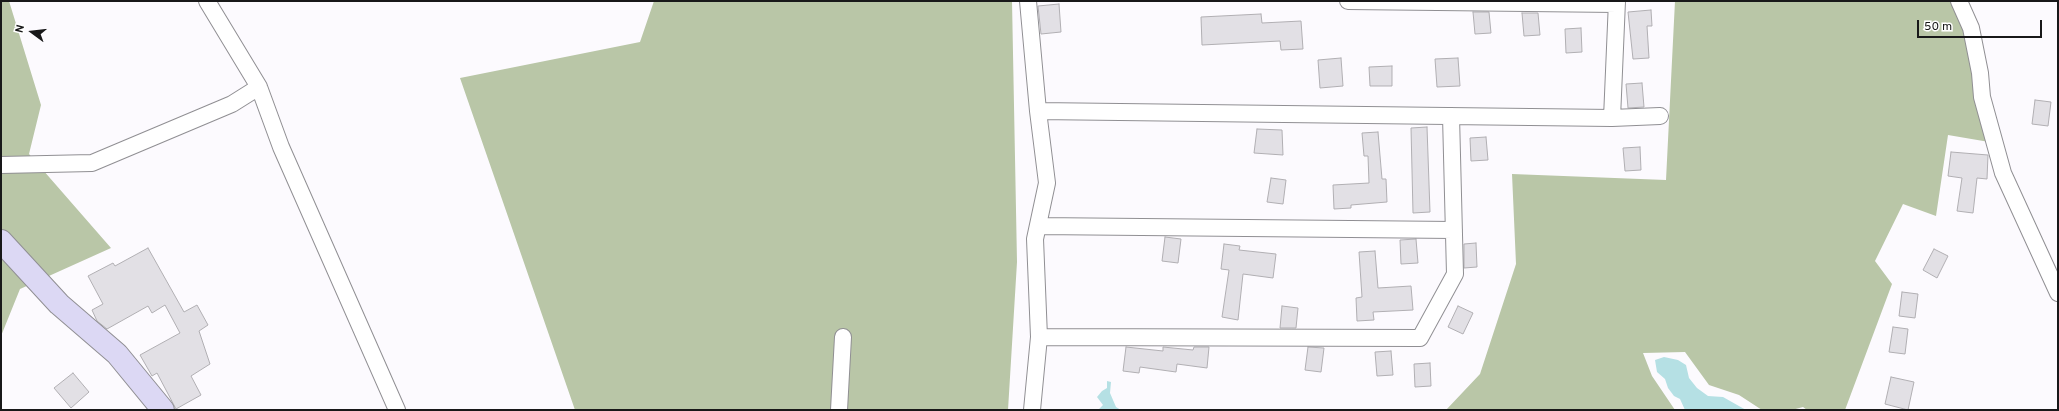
<!DOCTYPE html>
<style>
body{margin:0}
#map{position:relative;width:2059px;height:411px;overflow:hidden;background:#fcfafe;font-family:Overpass,sans-serif}
canvas{display:block}
.frame{position:absolute;inset:0;border:2px solid #181819;pointer-events:none}
.north{position:absolute;left:12px;top:12px;width:40px;height:40px;-webkit-text-stroke:3px #fff;paint-order:stroke;rotate:285deg;font-size:11px;font-weight:700;line-height:16px;text-align:center;color:#181819}
.north::after{content:'';display:block;margin:auto;width:14px;height:18px;background:#181819;clip-path:polygon(50% 0,100% 100%,50% 72%,0 100%)}
.scale{position:absolute;left:1917px;top:20px;width:125px;height:18px;box-sizing:border-box;border:2px solid #181819;border-top:0;padding-left:5px;font-size:12px;line-height:14px;white-space:nowrap;color:#181819;-webkit-text-stroke:3px #fff;paint-order:stroke}
</style>
<div id="map">
<canvas width="2059" height="411"></canvas>
<div class="frame"></div>
<div class="north">N</div>
<div class="scale">50 m</div>
</div>
<script>
const context = document.querySelector('canvas').getContext('2d');
context.lineJoin = 'round';
function fill(path, color) { context.fillStyle = color; context.fill(path, 'evenodd'); }
const toPath = rows => new Path2D(rows.map(r => 'M' + r).join(''));
function strokePath(path, color, width, dash) { context.strokeStyle = color; context.lineWidth = width; context.lineCap = dash ? 'butt' : 'round'; context.setLineDash(dash || []); context.stroke(path); }
const forest = toPath([
 [1,1,9,1,41,105,29,154,111,248,20,289,1,336],
 [654,1,1012,1,1017,262,1008,410,575,410,460,78,640,42],
 [1675,1,1955,1,1967,18,1995,143,1948,135,1936,216,1903,204,1875,261,1892,284,1845,410,1807,410,1803,407,1792,410,1762,410,1739,395,1709,385,1685,352,1643,353,1652,376,1675,410,1446,410,1480,374,1516,264,1512,174,1666,180]
]);
const water = toPath([
 [1664,357,1678,360,1686,365,1689,378,1697,388,1708,396,1723,397,1746,410,1685,410,1680,399,1674,396,1668,388,1665,379,1657,372,1655,360],
 [1107,381,1111,382,1110,393,1116,407,1121,410,1098,410,1103,405,1097,397,1102,391,1107,388]
]);
const building = toPath([
 [1059,4,1061,32,1041,34,1038,6,1059,4],
 [1651,10,1652,26,1647,26,1649,58,1633,59,1628,12,1651,10],
 [1473,12,1489,12,1491,33,1475,34,1473,12],
 [1522,13,1538,13,1540,35,1524,36,1522,13],
 [1261,14,1262,23,1301,21,1303,49,1281,50,1280,41,1202,45,1201,17,1261,14],
 [1581,28,1582,52,1566,53,1565,29,1581,28],
 [1341,58,1343,86,1320,88,1318,60,1341,58],
 [1458,58,1460,86,1437,87,1435,59,1458,58],
 [1392,66,1392,86,1370,86,1369,67,1392,66],
 [1642,83,1644,107,1628,108,1626,84,1642,83],
 [2035,100,2051,102,2048,126,2032,124,2035,100],
 [1427,127,1430,212,1413,213,1411,128,1427,127],
 [1257,129,1282,130,1283,155,1254,153,1257,129],
 [1378,132,1382,179,1386,179,1387,202,1351,205,1351,208,1334,209,1333,185,1369,183,1368,156,1364,156,1362,133,1378,132],
 [1486,137,1488,160,1471,161,1470,138,1486,137],
 [1640,147,1641,170,1625,171,1623,148,1640,147],
 [1951,152,1988,155,1987,179,1977,178,1973,213,1957,211,1962,178,1948,176,1951,152],
 [1271,178,1286,180,1283,204,1267,202,1271,178],
 [1165,237,1181,239,1178,263,1162,261,1165,237],
 [1416,239,1418,263,1401,264,1400,240,1416,239],
 [1476,243,1477,267,1464,268,1464,244,1476,243],
 [1224,244,1240,246,1239,250,1276,254,1273,278,1243,274,1238,320,1222,317,1229,270,1221,269,1224,244],
 [148,248,184,312,197,305,208,325,199,331,210,364,191,376,201,395,176,409,157,373,152,376,140,355,180,333,165,305,152,313,148,306,107,329,97,321,92,310,103,304,88,276,113,263,115,266,148,248],
 [1934,249,1948,256,1937,278,1923,270,1934,249],
 [1375,251,1378,288,1411,286,1413,310,1373,312,1374,320,1357,321,1356,298,1362,297,1359,252,1375,251],
 [1902,292,1918,294,1915,318,1899,316,1902,292],
 [1282,306,1298,308,1296,328,1280,328,1282,306],
 [1458,306,1473,313,1463,334,1448,327,1458,306],
 [1893,327,1908,329,1905,354,1889,352,1893,327],
 [1126,347,1163,351,1163,347,1193,350,1194,347,1209,347,1207,368,1177,364,1176,372,1140,367,1139,373,1123,371,1126,347],
 [1308,347,1324,348,1321,372,1305,370,1308,347],
 [1391,351,1393,375,1377,376,1375,352,1391,351],
 [1430,363,1431,386,1415,387,1414,364,1430,363],
 [73,373,89,392,71,408,54,388,73,373],
 [1891,377,1914,382,1908,410,1885,404,1891,377]
]);
const street = toPath([
 [207,1,259,87,281,147,397,410],
 [1028,1,1038,111,1047,183,1035,239,1039,337,1032,410],
 [1348,1,1617,4],
 [1959,1,1971,28,1980,73,1982,97,2003,173,2058,293],
 [1038,111,1612,118,1660,116],
 [1612,118,1617,1],
 [1,165,92,163,232,104,259,87],
 [1038,226,1454,230],
 [1039,337,1420,338,1455,274,1451,116],
 [839,410,843,337]
]);
const secondary = toPath([
 [1,241,59,304,117,354,163,410]
]);
fill(forest, '#b9c6a7');
fill(water, '#b5e0e4');
fill(building, '#e2e0e5');
strokePath(building, '#b1afb3', 1);
strokePath(street, '#908f93', 18);
strokePath(secondary, '#908f93', 24);
strokePath(street, '#fff', 16);
strokePath(secondary, '#dcd8f4', 22);
</script>
